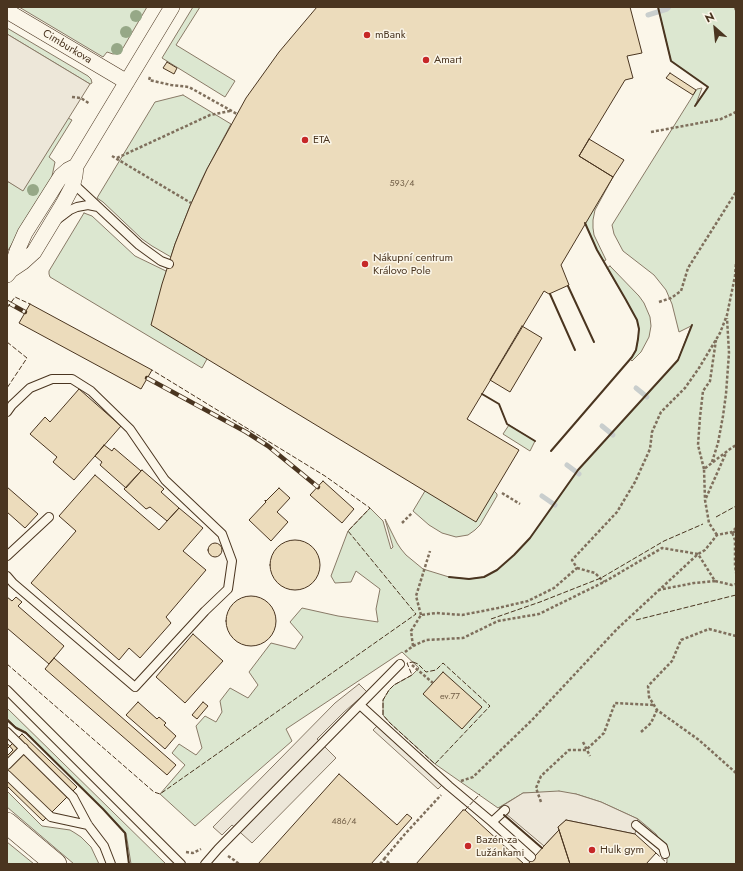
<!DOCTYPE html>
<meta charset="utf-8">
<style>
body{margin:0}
#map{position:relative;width:743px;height:871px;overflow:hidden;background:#fbf6e9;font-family:Jost,sans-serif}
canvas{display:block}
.frame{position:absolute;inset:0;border:8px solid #4a3520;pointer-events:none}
.north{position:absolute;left:695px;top:8px;width:40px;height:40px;-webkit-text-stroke:3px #fbf6e9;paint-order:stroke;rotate:333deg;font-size:11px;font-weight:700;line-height:16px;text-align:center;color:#4a3520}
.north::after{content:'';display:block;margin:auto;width:14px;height:18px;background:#4a3520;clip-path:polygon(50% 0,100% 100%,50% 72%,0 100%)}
</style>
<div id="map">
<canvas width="743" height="871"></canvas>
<div class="frame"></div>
<div class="north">N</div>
</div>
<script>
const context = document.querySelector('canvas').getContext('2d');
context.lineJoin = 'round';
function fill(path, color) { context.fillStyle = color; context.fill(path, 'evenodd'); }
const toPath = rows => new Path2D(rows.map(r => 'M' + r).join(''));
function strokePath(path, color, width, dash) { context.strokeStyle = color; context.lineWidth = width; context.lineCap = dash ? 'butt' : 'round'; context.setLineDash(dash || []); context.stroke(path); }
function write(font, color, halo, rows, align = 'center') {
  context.font = font + ' Jost,sans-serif'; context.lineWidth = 3; context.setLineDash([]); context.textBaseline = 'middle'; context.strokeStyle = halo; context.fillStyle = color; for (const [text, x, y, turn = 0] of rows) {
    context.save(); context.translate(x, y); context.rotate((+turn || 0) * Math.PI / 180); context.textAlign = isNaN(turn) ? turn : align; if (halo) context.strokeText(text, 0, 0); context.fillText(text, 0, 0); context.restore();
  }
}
const green = toPath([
 [19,7,147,7,123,48,119,53,113,54,107,52,103,57,19,7],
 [193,7,200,7,176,45,235,81,225,97,162,58,193,7],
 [658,7,736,7,736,864,668,864,667,863,667,852,656,834,638,819,601,802,576,794,523,793,498,808,435,764,390,723,383,715,383,700,389,690,394,685,412,675,419,668,402,652,286,729,292,741,195,826,160,794,185,765,172,753,179,744,196,755,202,748,196,726,205,716,216,722,222,712,220,701,230,688,248,698,258,685,249,672,271,643,295,649,303,637,290,622,302,608,338,616,378,622,376,609,380,589,356,571,351,582,335,583,331,576,348,531,370,508,383,521,391,549,393,547,385,519,397,543,401,549,406,555,423,569,449,577,469,579,484,577,497,570,514,555,530,538,578,470,678,360,691,326,679,332,672,304,666,290,654,275,623,251,614,234,612,225,697,89,702,88,696,104,708,87,671,61,658,7],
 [7,28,88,76,91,79,92,83,90,84,7,34,7,28],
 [183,95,231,124,207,169,201,181,190,206,175,244,171,257,152,246,142,239,103,202,97,198,155,102,183,95],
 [68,118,72,120,49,157,55,162,51,181,7,252,7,181,23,190,68,118],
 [613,177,595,210,593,220,593,228,594,235,606,260,604,261,597,250,585,223,613,177],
 [84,213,92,216,135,256,166,271,207,359,202,368,50,277,49,274,49,271,84,213],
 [610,266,639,296,644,303,650,317,651,326,649,337,641,352,632,361,630,359,636,350,638,339,639,329,637,320,626,300,607,268,610,266],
 [509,425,535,441,530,451,503,434,509,425],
 [425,491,494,491,497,494,497,496,480,525,475,530,468,535,456,537,442,533,429,525,413,511,425,491],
 [7,708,166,864,131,864,126,833,103,809,26,732,16,727,7,718,7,708],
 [7,791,42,826,70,830,75,833,81,837,91,847,99,864,74,864,7,807,7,791],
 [7,842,34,864,7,864,7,842]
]);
const parking = toPath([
 [7,34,90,84,23,191,7,181,7,34],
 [359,684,367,692,344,712,317,739,336,758,252,843,232,825,222,835,213,827,335,703,359,684],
 [377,726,442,785,438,789,373,730,377,726],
 [559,791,576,794,601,802,638,819,635,834,566,820,558,827,559,830,544,846,499,808,523,793,559,791]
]);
const stream = toPath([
 [648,15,667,9,669,7],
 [636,388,647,397],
 [602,426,613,435],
 [567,465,579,474],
 [542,496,555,505]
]);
const building = toPath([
 [317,7,630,7,642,53,627,56,633,78,625,80,579,156,613,177,561,265,569,285,549,294,544,291,467,419,519,450,476,522,151,325,162,284,175,244,190,206,207,169,246,98,279,52,317,7],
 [167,62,177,68,174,74,163,68,167,62],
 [670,73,696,90,693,95,666,78,670,73],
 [589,139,624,160,613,177,579,156,589,139],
 [30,304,152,370,141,389,19,323,30,304],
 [522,326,542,338,510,392,490,380,522,326],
 [79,389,121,426,74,480,53,462,57,457,30,434,45,417,50,422,79,389],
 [104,445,112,451,114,448,141,471,126,488,100,465,102,462,95,456,104,445],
 [142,470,164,489,161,492,179,508,167,521,150,507,146,509,124,489,141,471,142,470],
 [95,475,159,530,179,508,203,528,183,551,206,570,166,617,171,623,140,658,129,648,119,660,31,583,76,531,59,516,95,475],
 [323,481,354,509,342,523,310,495,323,481],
 [7,487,38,514,25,528,7,512,7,487],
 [279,488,290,498,277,512,288,522,271,541,249,520,266,502,265,501,265,500,266,501,279,488],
 '270 565a25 25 0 1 1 50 0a25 25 0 1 1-50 0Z',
 '208 550a7 7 0 1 1 14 0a7 7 0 1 1-14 0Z',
 '226 621a25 25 0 1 1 50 0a25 25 0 1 1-50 0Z',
 [7,597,12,601,16,597,22,602,18,606,64,646,49,664,7,628,7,597],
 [193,634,223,661,185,703,156,677,193,634],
 [54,658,176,765,167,775,45,669,54,658],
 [443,672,482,707,462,729,423,694,443,672],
 [138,702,157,719,159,717,166,723,164,725,176,736,165,749,126,715,138,702],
 [203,702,208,706,197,719,192,715,203,702],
 [22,734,77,787,43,821,7,786,7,749,22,734],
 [7,743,13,750,7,756,7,743],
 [339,774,397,825,407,814,412,818,371,864,258,864,339,774],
 [463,810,465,810,524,864,416,864,463,810],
 [566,820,635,834,656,853,646,864,570,864,558,827,566,820],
 [559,830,570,864,528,864,544,846,559,830]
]);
const path = toPath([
 [735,7,736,11],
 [150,77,149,80,171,85,189,87,237,114],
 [72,97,81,98,90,104],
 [651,132,721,119,736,112],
 [112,156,191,203],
 [117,158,210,115,230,111],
 [659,302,671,298,681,291,688,268,736,192],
 [712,462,718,443,723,416,726,394,729,353,727,318],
 [704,469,698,445,700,417,703,391,710,381,716,340],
 [502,493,520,504],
 [706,498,726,453],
 [402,523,412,513],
 [736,532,732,532,735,540,735,565,736,573],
 [717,535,709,523,705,500,704,469,730,449,736,445],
 [577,568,595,573,604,582],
 [658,590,694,583,715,581],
 [421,615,416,596,430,551],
 [736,636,709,629,681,640,672,661,648,686,649,697,657,710,699,740,736,773],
 [413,646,411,631,421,615,436,613,462,615,498,608,528,601,554,588,577,568,572,560,617,512,635,482,650,449,652,432,661,412,685,388,699,368,720,333,727,315,735,276,736,263],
 [405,652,413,646,426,640,463,638,498,621,539,614,604,582,662,548,698,554,715,581,732,585,736,584],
 [412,665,433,683],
 [641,732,651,723,657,710],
 [583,742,590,756],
 [461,781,473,777,532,720,617,629,698,554,705,550,717,535,732,532,736,528],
 [541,802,536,788,541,776,569,750,586,750,604,733,615,703,653,705],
 [186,852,193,853,201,849],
 [228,856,234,860,239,864],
 [384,859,405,834,441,795],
 [380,864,384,859,390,864]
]);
const lane = toPath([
 [74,182,78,188,139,245,161,261,169,264],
 [58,219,70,210,77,207,88,205,98,207],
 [7,412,12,405,30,388,52,379,72,379,91,391,130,429,165,480,222,534,232,561,228,589,205,611,135,687,13,583,7,576],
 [7,556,49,517],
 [7,690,181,864],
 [360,705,449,786,492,822,531,857],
 [7,732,73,797,88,825,104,846,111,864],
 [7,765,24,748],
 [7,775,51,817,88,825],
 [492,822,505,810],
 [636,825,663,847,665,854],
 [205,864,218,849,400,664]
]);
const street = toPath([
 [7,11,127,82],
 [11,270,17,251,25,233,61,176,68,170,76,166],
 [7,275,11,270,23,262,34,252,63,204,72,187,75,176,76,166,172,7]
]);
const secondary = toPath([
 [7,823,56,864]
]);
const rail = toPath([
 [7,302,25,312],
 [147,378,246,432,268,446,318,487]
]);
const fence = toPath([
 [7,308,15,297,30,304],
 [7,342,27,358,7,388],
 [716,517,736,506],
 [491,619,540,602,601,578,664,541,703,524],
 [636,620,736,595],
 [413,662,418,664,426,672,436,670,443,663,490,706,435,764,390,723,383,715,383,700,389,690,394,685,412,675,407,663,413,662],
 [7,664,154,792,160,794,416,614,348,531,370,508,325,476,152,370],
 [465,810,480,794],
 [656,853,668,864]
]);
const wall = toPath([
 [658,7,671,61,708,87,695,106],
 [568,286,594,342],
 [550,294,575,350],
 [482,394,499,404,507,424,535,441],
 [551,451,632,357,636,350,638,339,639,329,637,320,626,300,597,250,585,223],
 [449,577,469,579,484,577,497,570,514,555,530,538,578,470,678,360,692,325],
 [7,720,16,728,26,733,103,809,125,833,129,864],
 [504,815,542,848]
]);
const trees = [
 [136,16],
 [126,32],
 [117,49],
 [33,190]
];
const markers = [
 [367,35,4,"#c62828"],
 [426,60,4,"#c62828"],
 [305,140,4,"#c62828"],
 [365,264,4,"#c62828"],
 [468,846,4,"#c62828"],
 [592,850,4,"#c62828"]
];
const numberNames = [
 ["593/4",402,184],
 ["ev.77",450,697],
 ["486/4",344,822]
];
const poiNames = [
 ["mBank",375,35],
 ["Amart",434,60],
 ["ETA",313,140],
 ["Nákupní centrum",373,258],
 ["Královo Pole",373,271],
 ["Bazén za",476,840],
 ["Lužánkami",476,853],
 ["Hulk gym",600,850]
];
const streetNames = [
 ["Cimburkova",67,47,31]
];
fill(green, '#dce7d0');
strokePath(green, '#887966', 1);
fill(parking, '#ede7d9');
strokePath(parking, '#887966', 1);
strokePath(stream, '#c9cecd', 5);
fill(building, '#ecdcbc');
strokePath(building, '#4a3520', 1);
strokePath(lane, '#4a3520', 10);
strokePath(street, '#4a3520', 16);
strokePath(secondary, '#4a3520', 22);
strokePath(path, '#7f6f5c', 2.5, [3, 2]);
strokePath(lane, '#fbf6e9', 8);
strokePath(street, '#fbf6e9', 15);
strokePath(secondary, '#fbf6e9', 21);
strokePath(rail, '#4a3520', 4.5);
strokePath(rail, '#fbf6e9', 3, [9]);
strokePath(fence, '#4a3520', 1, [5, 2]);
strokePath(wall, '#4a3520', 2);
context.fillStyle = '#96a887';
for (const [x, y] of trees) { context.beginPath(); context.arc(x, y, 6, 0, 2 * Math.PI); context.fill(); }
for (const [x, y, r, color] of markers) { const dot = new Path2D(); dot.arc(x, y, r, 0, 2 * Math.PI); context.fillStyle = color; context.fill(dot); strokePath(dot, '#fbf6e9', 1.5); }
write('9px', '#725f47', null, numberNames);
write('11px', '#4a3520', '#fbf6e9', poiNames, 'left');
write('11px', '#4a3520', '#fbf6e9', streetNames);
</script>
